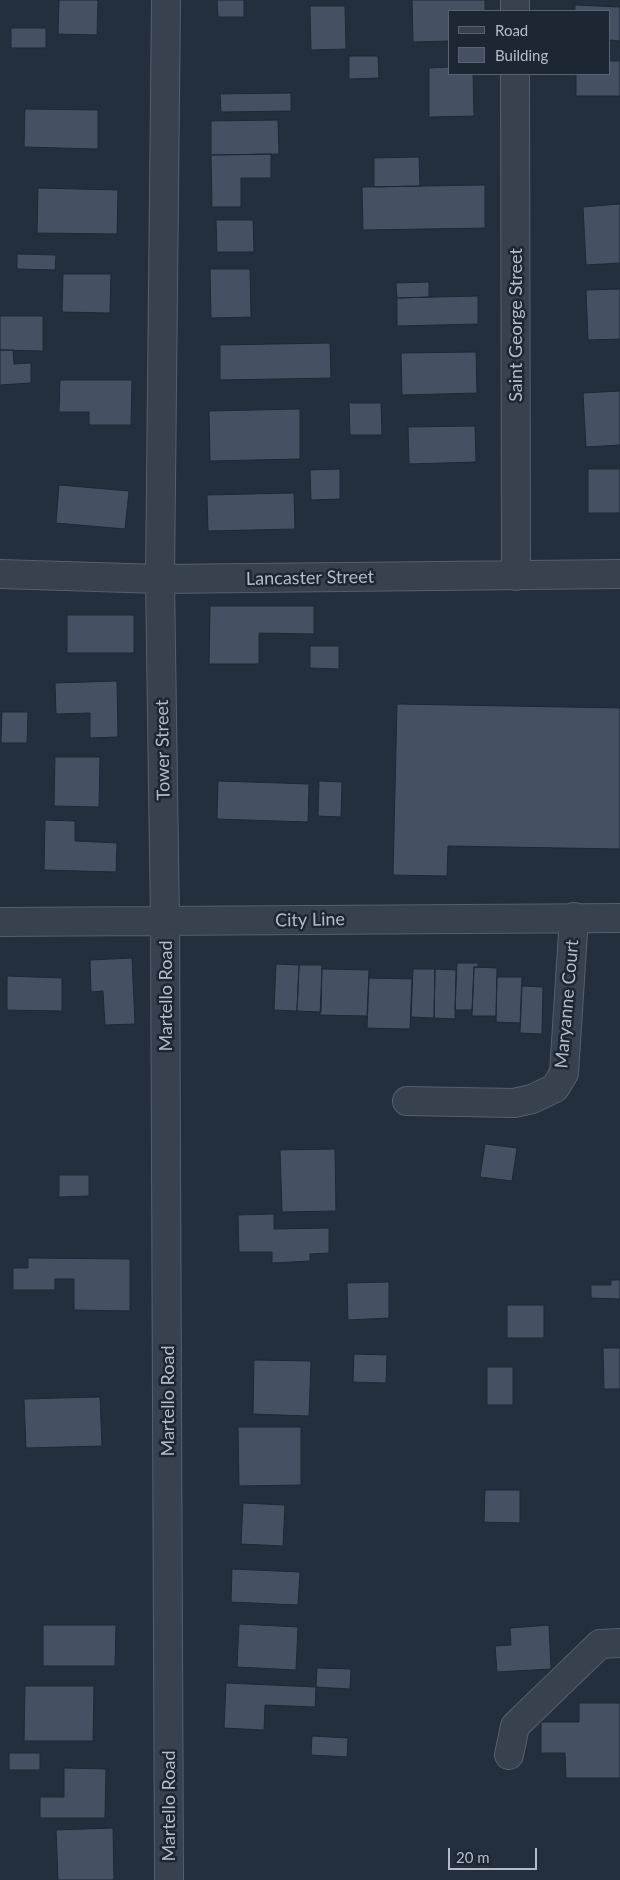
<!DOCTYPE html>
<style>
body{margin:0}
#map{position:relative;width:620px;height:1880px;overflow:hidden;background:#242f3e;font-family:Lato,sans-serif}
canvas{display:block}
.legend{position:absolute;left:448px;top:10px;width:162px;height:65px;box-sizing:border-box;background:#1d2633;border:1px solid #59626f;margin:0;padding:6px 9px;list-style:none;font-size:15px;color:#b4bcc9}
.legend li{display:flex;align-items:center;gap:10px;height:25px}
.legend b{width:25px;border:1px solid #59626f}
.scale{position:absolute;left:448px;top:1848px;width:89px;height:22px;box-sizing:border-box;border:2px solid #b4bcc9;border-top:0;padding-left:6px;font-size:15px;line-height:18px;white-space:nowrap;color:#b4bcc9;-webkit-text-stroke:4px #1d2633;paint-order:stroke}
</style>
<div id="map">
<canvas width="620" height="1880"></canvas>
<ul class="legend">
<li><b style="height:6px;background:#38414e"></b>Road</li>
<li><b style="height:14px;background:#455162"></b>Building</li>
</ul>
<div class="scale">20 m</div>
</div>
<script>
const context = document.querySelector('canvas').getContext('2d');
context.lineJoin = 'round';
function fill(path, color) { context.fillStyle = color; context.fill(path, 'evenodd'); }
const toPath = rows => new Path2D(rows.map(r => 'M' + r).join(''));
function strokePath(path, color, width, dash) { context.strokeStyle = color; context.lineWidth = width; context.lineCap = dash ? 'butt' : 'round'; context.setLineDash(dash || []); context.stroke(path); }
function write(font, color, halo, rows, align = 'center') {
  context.font = font + ' Lato,sans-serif'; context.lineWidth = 5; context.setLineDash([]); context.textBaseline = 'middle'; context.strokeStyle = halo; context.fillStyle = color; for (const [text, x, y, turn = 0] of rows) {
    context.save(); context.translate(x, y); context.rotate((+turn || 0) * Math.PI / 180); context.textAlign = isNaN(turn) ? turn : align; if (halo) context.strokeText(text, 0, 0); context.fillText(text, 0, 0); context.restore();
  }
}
const building = toPath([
 [59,0,98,0,97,35,58,34,59,0],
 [217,0,244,0,244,17,218,17,217,0],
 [412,0,485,0,485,11,449,11,449,41,413,42,412,0],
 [575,5,620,7,620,41,609,40,609,11,575,11,575,5],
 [310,6,345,6,346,49,311,50,310,6],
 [11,28,46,28,46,48,11,48,11,28],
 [349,56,378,56,379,78,349,79,349,56],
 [609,61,620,61,620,96,576,96,576,74,609,74,609,61],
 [449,67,449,74,473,74,474,116,429,117,429,68,449,67],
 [291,93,291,111,221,112,220,94,291,93],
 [25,109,98,110,98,149,24,147,25,109],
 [278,120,279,154,211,155,211,121,278,120],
 [271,154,271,178,241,178,241,207,212,207,211,155,271,154],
 [419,157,420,186,374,187,374,158,419,157],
 [485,185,485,228,363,230,362,187,485,185],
 [38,188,118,190,117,234,37,233,38,188],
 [620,204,620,263,586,265,583,207,620,204],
 [216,220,253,220,254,252,217,252,216,220],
 [17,254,56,255,55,270,17,269,17,254],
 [210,269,250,269,251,317,211,318,210,269],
 [63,274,111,274,110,313,62,312,63,274],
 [429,282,429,297,397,298,396,283,429,282],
 [620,289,620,339,588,340,586,290,620,289],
 [478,296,478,324,397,326,397,298,478,296],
 [0,316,43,316,43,351,0,350,0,316],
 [330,343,331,378,220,380,220,345,330,343],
 [0,350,13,350,14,364,31,363,31,383,0,385,0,350],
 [476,352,477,393,402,395,401,353,476,352],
 [60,380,132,380,131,425,89,425,89,412,59,412,60,380],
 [620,391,620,445,586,447,583,393,620,391],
 [349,403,381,403,382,435,350,435,349,403],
 [300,409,300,459,210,461,209,411,300,409],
 [475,426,476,462,409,464,408,427,475,426],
 [340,469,340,499,311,500,310,470,340,469],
 [588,469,620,469,620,513,588,513,588,469],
 [59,485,129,491,125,529,56,523,59,485],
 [294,493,295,529,208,531,207,495,294,493],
 [210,606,314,606,314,634,259,633,259,664,209,664,210,606],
 [67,615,134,615,134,653,67,653,67,615],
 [310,646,339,646,339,669,310,668,310,646],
 [117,681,118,737,90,738,90,713,56,714,55,683,117,681],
 [397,704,620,708,620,849,448,846,447,876,393,875,397,704],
 [2,712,28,712,27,743,1,743,2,712],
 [55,757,100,757,99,807,54,806,55,757],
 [218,781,309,784,308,822,217,819,218,781],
 [319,781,342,782,341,817,318,816,319,781],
 [45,820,75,821,75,841,117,843,116,872,44,870,45,820],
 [132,958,135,1024,105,1025,103,991,91,992,90,960,132,958],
 [457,963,478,963,478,968,474,967,472,1010,455,1010,457,963],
 [276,964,299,965,297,1011,274,1010,276,964],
 [299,965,322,965,321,1012,297,1011,299,965],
 [474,967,497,968,496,1016,472,1016,474,967],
 [322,969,369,970,367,1016,320,1015,322,969],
 [413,969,435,969,434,1018,411,1017,413,969],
 [435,969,456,970,455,1019,434,1018,435,969],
 [7,976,62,978,62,1011,7,1010,7,976],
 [497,977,522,977,520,1023,496,1022,497,977],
 [369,978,412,979,410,1029,367,1028,369,978],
 [522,986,543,987,542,1034,520,1033,522,986],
 [485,1144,517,1148,512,1181,480,1177,485,1144],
 [335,1149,336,1211,282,1212,280,1150,335,1149],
 [59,1175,89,1175,89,1196,59,1197,59,1175],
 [274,1214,274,1229,329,1228,329,1253,310,1254,310,1261,272,1263,272,1252,239,1252,238,1215,274,1214],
 [28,1258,130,1259,130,1311,74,1310,74,1279,55,1279,55,1290,13,1290,13,1268,28,1268,28,1258],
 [611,1280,620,1280,620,1299,591,1298,591,1285,611,1285,611,1280],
 [389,1282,389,1318,348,1320,347,1283,389,1282],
 [507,1305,544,1305,544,1338,507,1338,507,1305],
 [603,1348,620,1348,620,1389,604,1389,603,1348],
 [354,1354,387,1355,386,1383,353,1382,354,1354],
 [254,1360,311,1361,309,1416,253,1414,254,1360],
 [487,1367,513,1367,513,1405,487,1405,487,1367],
 [100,1397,102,1446,26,1448,24,1399,100,1397],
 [238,1427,301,1427,301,1485,239,1486,238,1427],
 [485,1490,520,1490,520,1523,484,1522,485,1490],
 [243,1503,285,1505,283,1546,241,1544,243,1503],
 [232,1569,300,1572,298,1605,231,1602,232,1569],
 [239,1624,298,1627,296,1670,237,1667,239,1624],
 [43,1625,116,1625,115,1666,43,1666,43,1625],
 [549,1625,551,1669,497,1672,495,1646,511,1645,510,1628,549,1625],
 [317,1668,351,1669,350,1689,316,1687,317,1668],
 [226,1683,316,1687,315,1707,265,1705,264,1730,224,1728,226,1683],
 [25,1686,94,1686,93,1741,24,1741,25,1686],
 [579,1703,620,1703,620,1778,566,1778,565,1753,541,1753,541,1722,579,1722,579,1703],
 [312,1736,348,1738,347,1757,311,1755,312,1736],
 [9,1753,40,1753,40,1770,9,1770,9,1753],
 [64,1768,106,1769,105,1818,40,1818,40,1797,64,1797,64,1768],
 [113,1828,114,1880,58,1880,56,1830,113,1828]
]);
const minor = toPath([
 [166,0,160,579,165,921,169,1880],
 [515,0,515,11],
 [515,74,516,576],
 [0,574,160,579,620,574],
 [0,922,620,918],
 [407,1101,514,1103,532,1099,555,1088,564,1073,574,917],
 [509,1755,515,1726,600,1644,620,1643]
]);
const streetNames = [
 ["Saint George Street",516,325,-90],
 ["Lancaster Street",310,578,-1],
 ["Tower Street",163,750,-91],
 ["City Line",310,920,-1],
 ["Martello Road",166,996,-90],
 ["Maryanne Court",567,1004,-85],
 ["Martello Road",168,1401,-90],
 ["Martello Road",169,1806,-90]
];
fill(building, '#455162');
strokePath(building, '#1f2835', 1);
strokePath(minor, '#565f6c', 30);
strokePath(minor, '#38414e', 28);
write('18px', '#b4bcc9', '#1d2633', streetNames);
</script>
